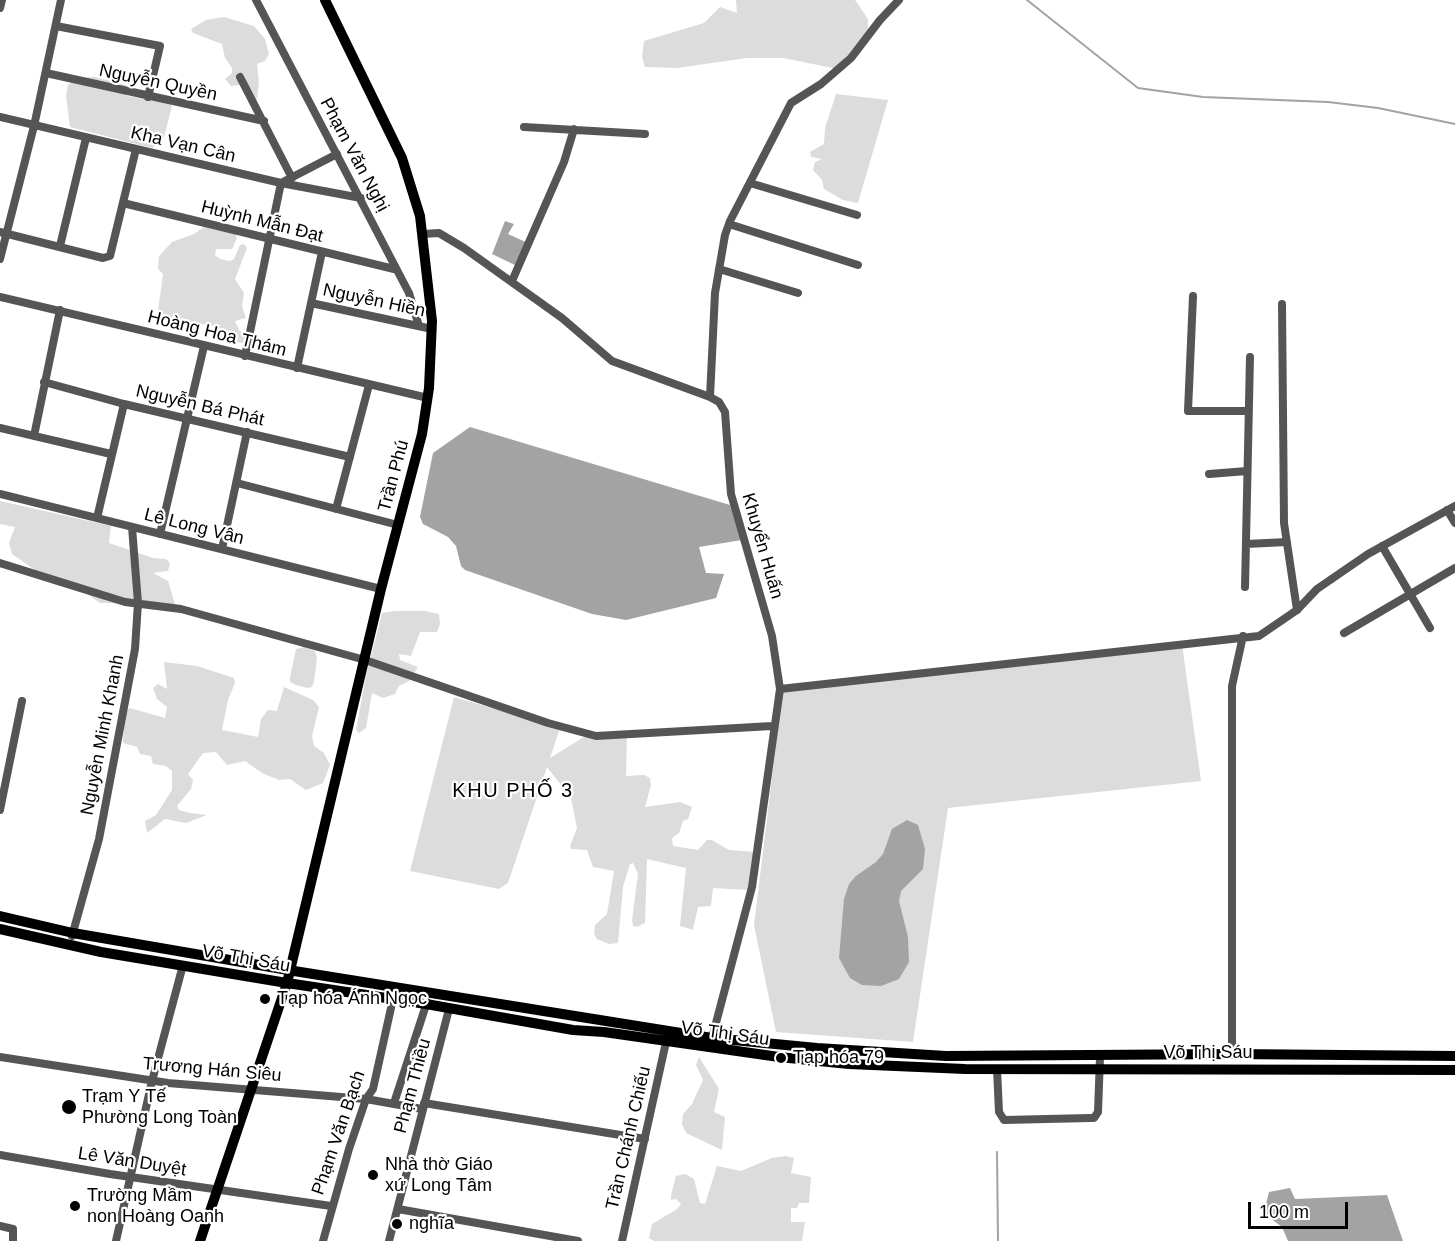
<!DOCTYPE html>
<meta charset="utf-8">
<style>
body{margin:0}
#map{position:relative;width:1455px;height:1241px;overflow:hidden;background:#fff;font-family:Helvetica,sans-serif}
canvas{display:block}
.scale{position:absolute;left:1248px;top:1202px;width:100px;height:27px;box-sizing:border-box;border:3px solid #000;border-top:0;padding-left:8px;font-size:18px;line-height:21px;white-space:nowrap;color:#000;-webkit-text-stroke:4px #fff;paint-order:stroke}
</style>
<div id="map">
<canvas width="1455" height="1241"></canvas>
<div class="scale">100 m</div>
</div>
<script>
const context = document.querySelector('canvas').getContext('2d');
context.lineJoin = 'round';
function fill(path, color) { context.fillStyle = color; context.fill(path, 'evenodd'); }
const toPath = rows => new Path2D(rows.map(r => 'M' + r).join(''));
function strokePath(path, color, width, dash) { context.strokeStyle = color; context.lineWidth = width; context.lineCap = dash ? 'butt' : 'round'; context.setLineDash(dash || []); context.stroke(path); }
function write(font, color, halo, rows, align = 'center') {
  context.font = font + ' Helvetica,sans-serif'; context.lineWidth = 4.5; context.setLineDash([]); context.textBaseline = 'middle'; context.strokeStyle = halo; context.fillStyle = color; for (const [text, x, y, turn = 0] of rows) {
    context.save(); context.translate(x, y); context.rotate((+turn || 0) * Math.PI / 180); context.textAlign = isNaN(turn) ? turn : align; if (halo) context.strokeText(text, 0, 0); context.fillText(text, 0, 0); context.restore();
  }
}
const green = toPath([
 [736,0,855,0,868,19,868,29,849,59,838,69,783,58,747,58,677,68,645,67,642,57,644,41,704,23,720,7,737,13],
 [224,17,254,26,265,39,269,54,265,61,257,64,259,83,257,99,250,101,240,85,231,86,225,79,232,73,232,68,225,58,222,44,193,33,191,29,206,20],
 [95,77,126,85,127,96,168,103,172,106,163,141,152,148,70,127,66,96,68,85,77,78],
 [836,94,888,100,858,203,843,200,824,189,822,180,813,170,815,162,822,159,811,157,810,152,824,144,825,128],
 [204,227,235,234,237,238,232,249,216,249,215,255,220,259,230,261,234,259,240,245,244,244,247,248,235,279,244,293,242,306,246,318,235,321,239,330,250,338,251,342,241,343,222,338,214,326,209,325,168,321,158,311,163,274,158,269,159,256,172,242,194,234],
 [0,501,111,526,109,543,153,558,166,559,170,563,168,571,153,573,168,581,175,604,100,603,70,582,35,570,12,554,9,543,15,527,0,524],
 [395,611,425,611,439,614,440,624,437,632,420,632,411,656,399,654,400,660,418,667,409,681,399,686,395,694,383,698,372,693,366,728,359,733,356,730,366,676,382,613],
 [1182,644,1201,781,948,808,913,1042,776,1032,754,925,783,687],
 [304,647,315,651,317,658,314,682,312,687,307,688,296,685,290,682,290,677,296,649],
 [164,662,197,666,234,678,235,683,228,700,222,730,258,737,261,719,268,710,277,711,284,687,313,700,319,707,312,736,314,746,324,753,330,765,323,783,306,790,290,779,279,780,262,773,245,761,227,765,216,752,203,753,188,774,193,780,191,789,177,806,179,810,190,813,207,815,186,823,165,819,147,833,145,821,156,815,172,790,172,771,166,766,153,764,151,756,140,754,137,747,123,743,124,720,126,710,130,708,165,718,167,707,157,699,153,688,158,684,167,689],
 [454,697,560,728,550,758,584,737,627,736,626,776,644,775,650,778,651,785,645,807,680,802,692,807,688,819,683,821,679,833,672,838,673,846,698,850,707,840,712,840,729,850,754,852,749,890,713,888,711,906,698,907,693,930,680,926,686,868,647,859,645,923,637,927,633,926,632,920,638,874,633,863,630,864,623,887,618,943,609,944,597,939,594,934,595,925,607,914,614,871,593,867,587,850,571,849,570,846,577,828,571,798,547,767,508,883,499,889,410,871],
 [699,1057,719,1089,714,1112,725,1117,722,1150,686,1133,682,1124,683,1114,692,1104,703,1080,696,1065],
 [786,1156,794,1158,791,1173,811,1177,809,1203,799,1203,797,1208,791,1208,791,1222,805,1222,802,1241,654,1241,649,1238,652,1224,677,1209,681,1204,676,1199,671,1200,671,1195,676,1176,685,1174,694,1179,700,1203,705,1204,717,1166,741,1171,772,1158]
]);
const water = toPath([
 [505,221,514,224,508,234,530,244,519,267,492,254],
 [470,427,730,505,742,540,699,547,706,573,724,574,716,598,626,620,592,614,465,570,461,566,456,546,448,537,423,524,420,517,433,453],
 [907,820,918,825,925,849,923,869,901,891,899,901,908,937,909,962,899,979,881,986,862,985,850,978,839,958,844,899,849,884,856,876,876,862,883,854,892,829],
 [1290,1188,1295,1199,1387,1195,1403,1241,1288,1241,1282,1227,1266,1215,1265,1208,1269,1192]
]);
const stream = toPath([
 [1027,0,1138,88,1203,97,1328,102,1378,108,1455,124],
 [997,1152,998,1241]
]);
const minor = toPath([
 [256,0,409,293,419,326],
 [0,8,2,0],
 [56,26,160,46,148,97],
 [46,73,264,121],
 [240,77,292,178],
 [0,117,281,183,361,198],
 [524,127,645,134],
 [750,183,857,215],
 [123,203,394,269],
 [729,224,858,265],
 [0,232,103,258,110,256,136,149],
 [423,234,439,233,464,248,562,318,612,361,710,397,719,402,725,412,731,494,772,636,780,689,752,887,712,1038],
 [60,246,86,138],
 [0,259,34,126,61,0],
 [719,269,798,293],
 [512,281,564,162,574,129],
 [1193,296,1188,411,1249,411],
 [0,297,428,398],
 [311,303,432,329],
 [1282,304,1284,523,1297,610],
 [245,356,281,183,337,154],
 [297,368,322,252],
 [44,382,124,404,350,457],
 [710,397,715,293,725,235,730,221,791,103,821,84,851,58,880,20,899,0],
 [0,428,111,454],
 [34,436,60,310],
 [1209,474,1247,471],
 [237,483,398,525],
 [0,494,381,589],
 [336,509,369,385],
 [1447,510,1455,523],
 [97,518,124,404],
 [160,534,204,346],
 [1246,544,1287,542],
 [1382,546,1430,628],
 [222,549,247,432],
 [0,563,125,602,181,609,365,660,548,723,596,736,772,726],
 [1245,587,1250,357],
 [1344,633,1455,568],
 [780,689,1259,636,1297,610,1317,589,1368,554,1455,506],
 [0,810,22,701],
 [72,936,99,839,135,649,138,603,132,527],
 [1232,1054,1232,686,1243,636],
 [0,1057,168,1083,366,1099,422,1109],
 [997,1069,999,1112,1004,1120,1090,1118,1094,1118,1098,1112,1100,1057],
 [394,1103,427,1002],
 [424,1103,645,1139],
 [0,1155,110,1174,331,1206],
 [398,1209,578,1241],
 [0,1226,13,1229,13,1241],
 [116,1241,152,1081,183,965],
 [323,1241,349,1149,366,1099,373,1089,393,999],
 [389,1241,449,1009],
 [622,1241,666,1042]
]);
const major = toPath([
 [0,916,73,933,288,970,712,1038,817,1048,946,1056,1232,1054,1455,1056],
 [0,929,101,952,287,983,426,1004,573,1030,604,1032,779,1057,849,1064,965,1069,1455,1070],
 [200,1241,287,983,381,589,422,434,429,388,432,321,420,216,402,158,325,0]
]);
const markers = [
 [265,999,6,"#000"],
 [781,1058,6,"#000"],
 [69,1107,8,"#000"],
 [373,1175,6,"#000"],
 [75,1206,6,"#000"],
 [397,1224,6,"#000"]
];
const streetNames = [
 ["Nguyễn Quyền",158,83,12],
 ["Kha Vạn Cân",183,145,13],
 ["Phạm Văn Nghị",354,155,62],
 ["Huỳnh Mẫn Đạt",262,222,14],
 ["Nguyễn Hiền",374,301,12],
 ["Hoàng Hoa Thám",217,334,14],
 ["Nguyễn Bá Phát",200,406,13],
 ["Trần Phú",394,476,-75],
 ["Lê Long Vân",194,527,14],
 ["Khuyển Huấn",762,546,74],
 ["Nguyễn Minh Khanh",103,735,-79],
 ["Võ Thị Sáu",246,959,10],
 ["Võ Thị Sáu",725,1034,8],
 ["Võ Thị Sáu",1208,1053],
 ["Trương Hán Siêu",212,1070,5],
 ["Phạm Thiều",413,1086,-75],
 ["Phạm Văn Bạch",339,1133,-71],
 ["Trần Chánh Chiếu",629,1138,-77],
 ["Lê Văn Duyệt",132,1162,9]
];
const poiNames = [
 ["Tạp hóa Ánh Ngọc",277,999],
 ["Tạp hóa 79",793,1058],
 ["Trạm Y Tế",82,1097],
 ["Phường Long Toàn",82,1118],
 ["Nhà thờ Giáo",385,1165],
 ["xứ Long Tâm",385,1186],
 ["Trường Mầm",87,1196],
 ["non Hoàng Oanh",87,1217],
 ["nghĩa",409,1224]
];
const neighbourhoodNames = [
 ["KHU PHỐ 3",513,791]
];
fill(green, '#dcdcdc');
fill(water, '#a3a3a3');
strokePath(stream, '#a3a3a3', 2);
strokePath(minor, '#555', 8);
strokePath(major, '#000', 10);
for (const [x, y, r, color] of markers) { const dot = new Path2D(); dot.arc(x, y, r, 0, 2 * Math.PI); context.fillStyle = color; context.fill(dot); strokePath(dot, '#fff', 2); }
write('18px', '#000', '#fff', streetNames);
write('18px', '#000', '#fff', poiNames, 'left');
context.letterSpacing = '1.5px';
write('20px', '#000', '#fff', neighbourhoodNames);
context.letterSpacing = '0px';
</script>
